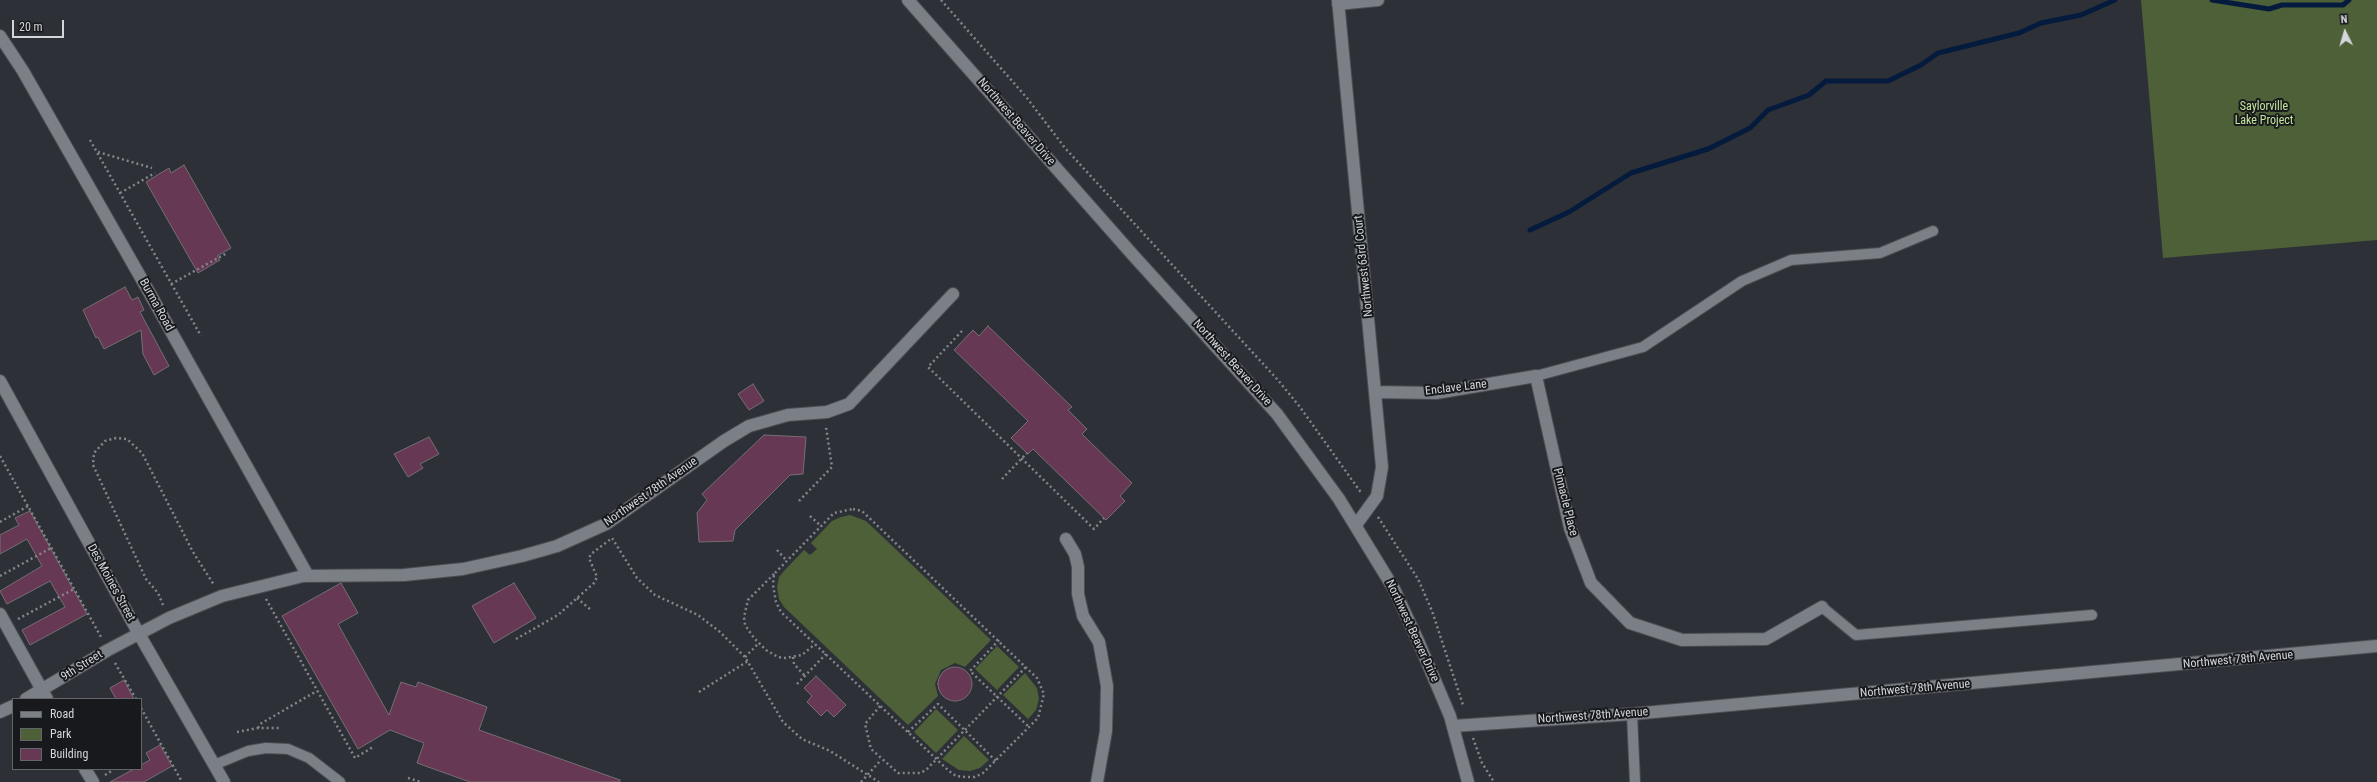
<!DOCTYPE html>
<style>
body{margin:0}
#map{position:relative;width:2377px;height:782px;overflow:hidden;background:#2d3137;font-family:"Roboto Condensed",sans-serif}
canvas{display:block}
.legend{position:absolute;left:12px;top:698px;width:130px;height:72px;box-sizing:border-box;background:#17191c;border:1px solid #636568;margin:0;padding:5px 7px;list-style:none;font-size:12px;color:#d4d6da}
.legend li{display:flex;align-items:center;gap:8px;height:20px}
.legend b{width:20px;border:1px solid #636568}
.north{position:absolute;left:2325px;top:12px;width:40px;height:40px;-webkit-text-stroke:3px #17191c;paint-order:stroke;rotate:355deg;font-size:11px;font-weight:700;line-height:16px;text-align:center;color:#d4d6da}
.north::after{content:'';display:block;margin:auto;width:14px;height:18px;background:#d4d6da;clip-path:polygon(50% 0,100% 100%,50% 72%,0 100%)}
.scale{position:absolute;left:12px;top:20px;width:52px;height:18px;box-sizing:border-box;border:2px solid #d4d6da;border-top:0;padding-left:5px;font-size:12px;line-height:14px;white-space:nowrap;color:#d4d6da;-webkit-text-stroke:3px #17191c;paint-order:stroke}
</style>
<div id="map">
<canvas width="2377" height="782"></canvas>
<ul class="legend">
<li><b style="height:5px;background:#7b7f86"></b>Road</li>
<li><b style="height:11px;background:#4e6038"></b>Park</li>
<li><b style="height:11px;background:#663853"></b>Building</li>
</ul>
<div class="north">N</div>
<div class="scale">20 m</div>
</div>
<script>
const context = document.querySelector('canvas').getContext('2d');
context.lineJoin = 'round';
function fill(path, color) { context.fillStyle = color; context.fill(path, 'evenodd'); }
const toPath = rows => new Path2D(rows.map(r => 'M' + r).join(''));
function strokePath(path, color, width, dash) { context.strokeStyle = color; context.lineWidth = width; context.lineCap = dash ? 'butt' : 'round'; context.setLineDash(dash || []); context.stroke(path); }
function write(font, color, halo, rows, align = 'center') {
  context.font = font + ' "Roboto Condensed",sans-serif'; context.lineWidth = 4; context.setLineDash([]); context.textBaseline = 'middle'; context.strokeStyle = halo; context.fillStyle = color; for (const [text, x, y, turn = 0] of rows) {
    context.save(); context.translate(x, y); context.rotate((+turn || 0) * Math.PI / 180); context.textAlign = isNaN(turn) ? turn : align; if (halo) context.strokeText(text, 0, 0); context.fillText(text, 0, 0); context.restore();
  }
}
const green = toPath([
 [2141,0,2377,0,2377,240,2163,258],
 [850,515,866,521,991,640,965,667,955,663,941,670,935,684,938,696,908,725,784,607,779,599,777,587,779,577,784,571,804,550,810,555,817,549,811,543,832,521,841,517],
 [997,646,1019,667,997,690,975,669],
 [1025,673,1037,688,1039,699,1036,710,1028,719,1003,695],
 [936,709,958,730,936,753,914,732],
 [964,736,989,760,980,768,970,771,959,770,942,759]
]);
const stream = toPath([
 [2212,0,2269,9,2282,5,2343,5,2349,0],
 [1530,230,1569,212,1631,173,1708,149,1750,128,1768,110,1809,95,1826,81,1888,81,1921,65,1938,53,2019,33,2041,23,2081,15,2115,0]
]);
const building = toPath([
 [184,165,231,248,217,256,220,260,198,273,146,182,169,168,171,173,184,165],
 [125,287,132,300,138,297,144,310,140,312,169,366,154,375,143,354,141,330,104,349,98,337,96,338,83,310,125,287],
 [988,326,1072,407,1068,410,1087,429,1082,434,1132,483,1120,496,1125,501,1106,520,1033,449,1028,454,1011,438,1028,421,954,350,973,330,979,336,988,326],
 [753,384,764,401,749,410,738,394,753,384],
 [764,435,806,437,803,474,790,475,735,530,733,541,699,542,697,513,707,500,702,494,764,435],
 [429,437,439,454,420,464,423,468,408,477,394,454,429,437],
 [30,511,87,614,30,645,22,630,65,607,50,581,7,604,0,591,42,566,27,539,0,554,0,535,19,525,15,518,30,511],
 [341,583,358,613,338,624,389,715,401,682,416,687,418,682,487,707,479,730,620,780,620,782,470,782,417,763,424,743,390,730,358,749,282,616,341,583],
 [514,583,536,618,494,643,472,606,514,583],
 '938 684a17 17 0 1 1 34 0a17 17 0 1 1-34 0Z',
 [816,676,846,705,834,717,827,710,821,716,807,702,812,696,804,688,816,676],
 [124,680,134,699,116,699,110,688,124,680],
 [160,745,172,766,144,782,110,782,134,769,141,769,141,765,150,760,146,753,160,745]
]);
const path = toPath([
 [941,0,1027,98,1065,148,1277,379,1300,407,1362,494],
 [90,140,201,336],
 [98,152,152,168],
 [120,193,155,173],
 [171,284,227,253],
 [962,331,928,367,1094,529,1104,518],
 [0,456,101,637],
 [1002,479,1027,453],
 [799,501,832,467,826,427],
 [853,509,862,511,1037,678,1044,694,1038,718,983,773,975,777,966,777,956,776,949,771,781,612,776,602,773,585,774,574,834,513,853,509],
 [810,516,821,526],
 [1378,517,1418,579,1432,611,1463,705],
 [0,522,28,506],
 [777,550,787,561],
 [774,574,748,600,744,617,745,625,754,638,766,650,778,657,785,658,802,655,815,644],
 [0,576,51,548],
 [577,598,591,610],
 [266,599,355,758,373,747],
 [163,605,158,593,146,579,93,465,94,453,105,441,116,438,127,439,142,453,193,552,214,585],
 [18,619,74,589],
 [516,639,558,615,594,583,597,577,589,558,591,554,612,538,637,578,655,595,698,615,720,632,745,657,783,722,802,739,830,751,879,782],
 [999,640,970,671,1029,727],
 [745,657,759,643],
 [793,657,794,664,805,676],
 [115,663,136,699],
 [797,684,826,654],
 [699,692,748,661],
 [880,706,865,724,871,749,898,773,920,773,926,770,1027,666],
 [141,708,182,782],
 [258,728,260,724,317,691],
 [237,732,258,728,279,728],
 [908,732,938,704,996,761],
 [1473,738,1482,763,1494,782],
 [105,775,113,770],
 [408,778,421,782],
 [861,782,881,760]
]);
const lane = toPath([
 [1536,376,1643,347,1742,281,1791,260,1880,253,1933,231],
 [1822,607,1856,635,2092,615],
 [1632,714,1635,782],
 [214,765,248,751,266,748,288,749,309,758,340,782]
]);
const street = toPath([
 [1338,0,1382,467,1377,496,1356,525],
 [1338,4,1378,0],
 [0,36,23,71,149,292,308,576],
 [0,381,139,634,224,782],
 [1375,392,1436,393,1536,376,1570,528,1591,583,1630,623,1682,640,1766,639,1822,607],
 [1066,539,1075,554,1078,567,1078,594,1083,616,1099,642,1107,686,1106,731,1097,782],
 [0,614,47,699],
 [26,699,108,650,169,618,222,596,303,576,404,575,463,569,522,556,557,546,606,524,724,441,749,426,788,415,827,412,849,404,953,294],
 [0,712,13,706],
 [1453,726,1632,714,2377,646],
 [85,769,93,782]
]);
const secondary = toPath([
 [908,0,1132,254,1277,414,1339,499,1394,589,1419,643,1450,716,1468,782]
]);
const parkNames = [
 ["Saylorville",2264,107],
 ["Lake Project",2264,121]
];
const streetNames = [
 ["Northwest Beaver Drive",1016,122,49],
 ["Northwest 63rd Court",1364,266,-96],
 ["Burma Road",156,305,61],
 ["Northwest Beaver Drive",1232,363,48],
 ["Enclave Lane",1456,388,-7],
 ["Northwest 78th Avenue",651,492,-35],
 ["Pinnacle Place",1565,502,76],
 ["Des Moines Street",111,583,61],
 ["Northwest Beaver Drive",1412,631,65],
 ["Northwest 78th Avenue",2238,660,-5],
 ["9th Street",82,666,-32],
 ["Northwest 78th Avenue",1915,689,-5],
 ["Northwest 78th Avenue",1593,716,-4]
];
fill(green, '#4e6038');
strokePath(stream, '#041b3e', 5);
fill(building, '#663853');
strokePath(building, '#766e72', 1);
strokePath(lane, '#4b4e53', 12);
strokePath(street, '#4b4e53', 14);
strokePath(secondary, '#4b4e53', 14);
strokePath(path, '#83868b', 2.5, [2, 3]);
strokePath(lane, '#7b7f86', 10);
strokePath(street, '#7b7f86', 12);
strokePath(secondary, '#7b7f86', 12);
write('12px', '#c4e69c', '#17191c', parkNames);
write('12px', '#d4d6da', '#17191c', streetNames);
</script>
